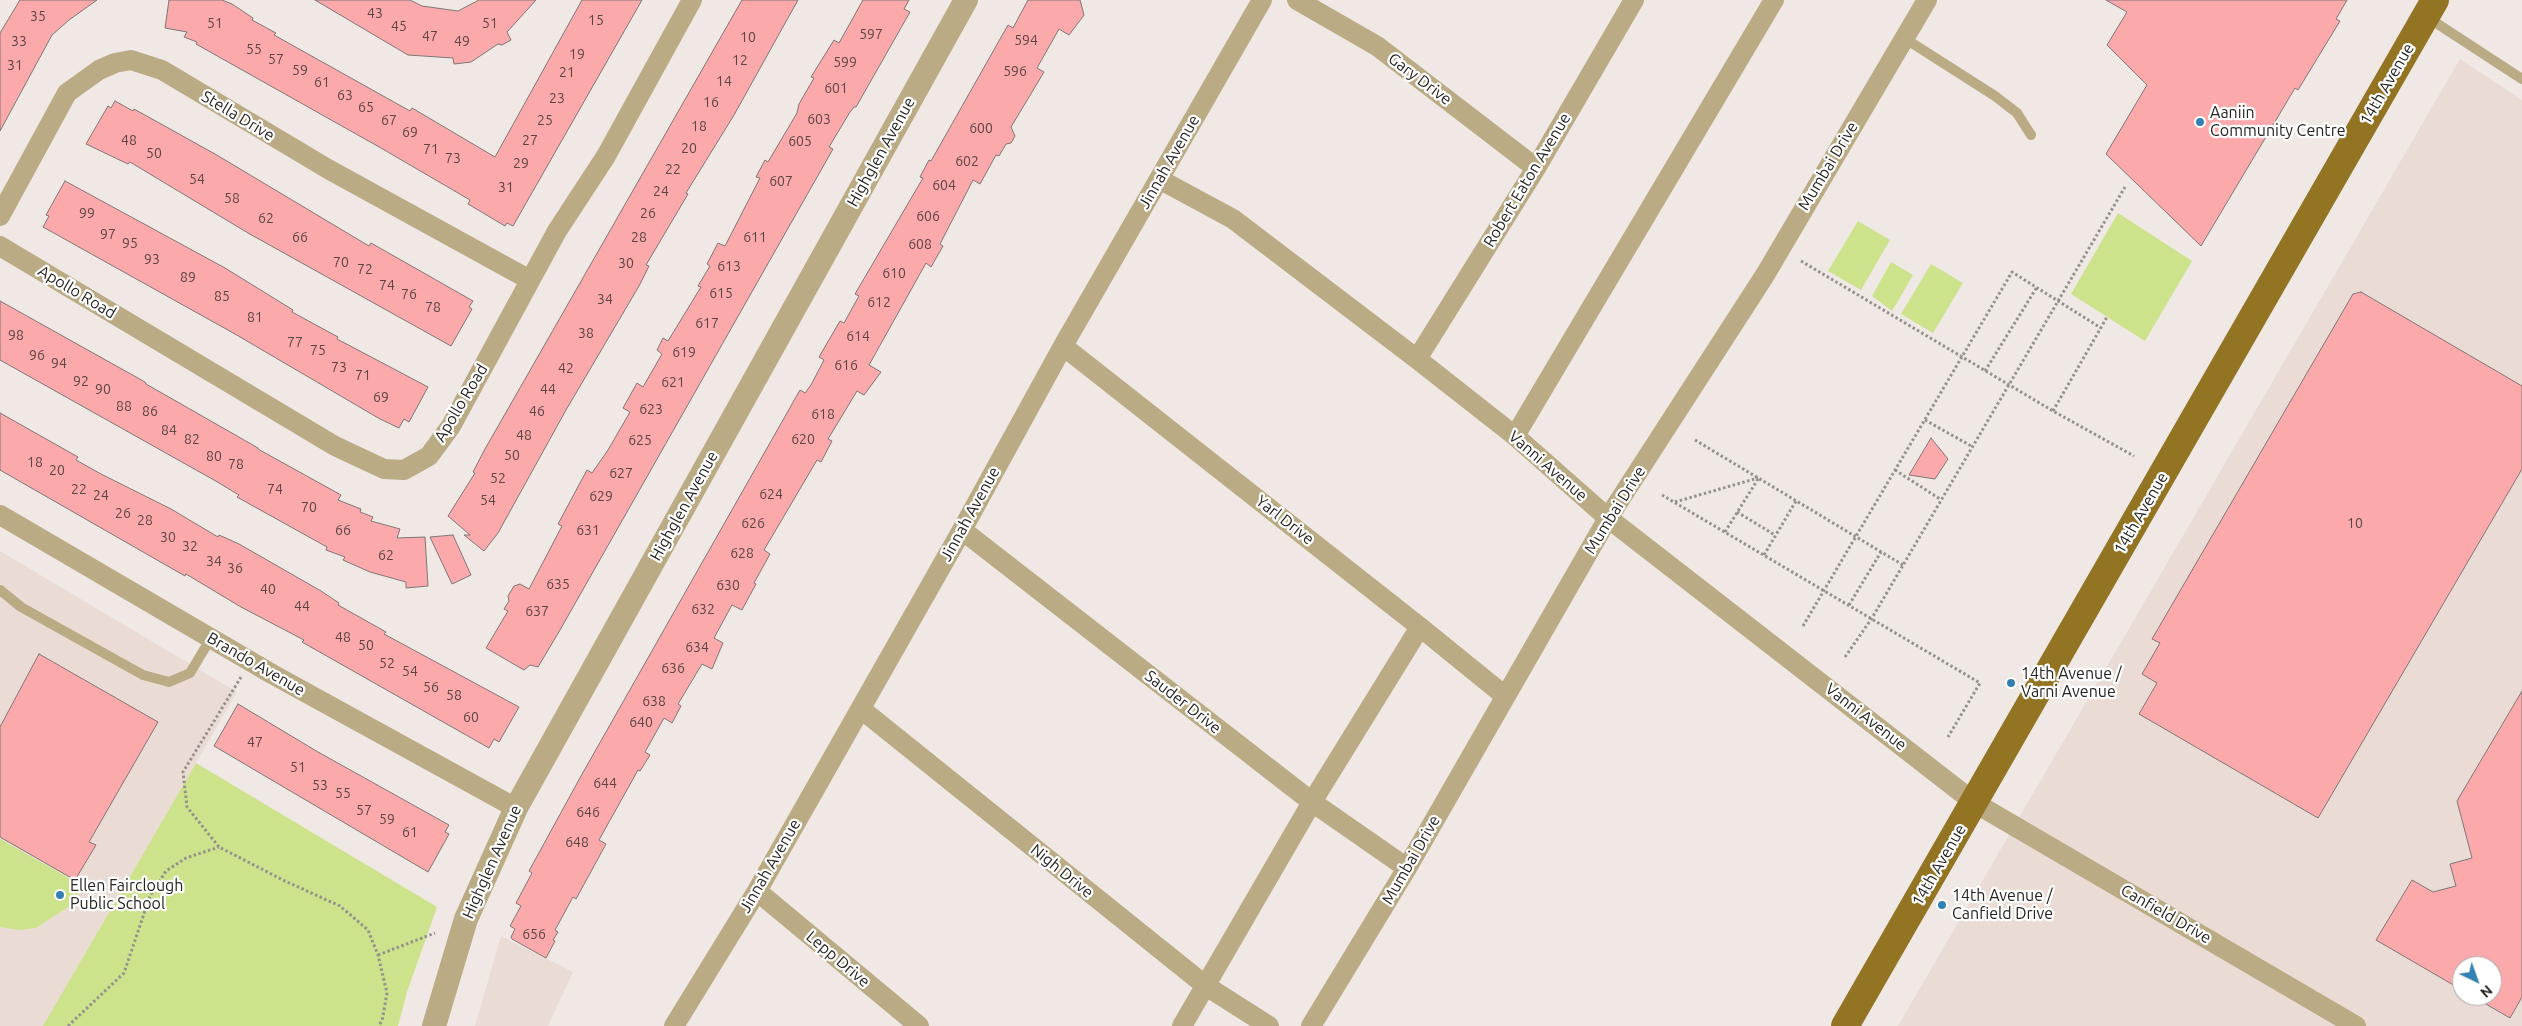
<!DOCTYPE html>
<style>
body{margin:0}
#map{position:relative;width:2522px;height:1026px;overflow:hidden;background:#efe8e4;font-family:Ubuntu,sans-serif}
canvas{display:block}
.north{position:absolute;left:2452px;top:956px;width:50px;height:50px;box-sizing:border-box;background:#fff;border:1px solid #a8a7a7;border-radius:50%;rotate:138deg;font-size:14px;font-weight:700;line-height:20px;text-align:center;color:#262422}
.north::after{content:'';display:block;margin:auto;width:18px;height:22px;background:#3381b3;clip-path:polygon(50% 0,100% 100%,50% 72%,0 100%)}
</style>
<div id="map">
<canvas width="2522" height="1026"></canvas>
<div class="north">N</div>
</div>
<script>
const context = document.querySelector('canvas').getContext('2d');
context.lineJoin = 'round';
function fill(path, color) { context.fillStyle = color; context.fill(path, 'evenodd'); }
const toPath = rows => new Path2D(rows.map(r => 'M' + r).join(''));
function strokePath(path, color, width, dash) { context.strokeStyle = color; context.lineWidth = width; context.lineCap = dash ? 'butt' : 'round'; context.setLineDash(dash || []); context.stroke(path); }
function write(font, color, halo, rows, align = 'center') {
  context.font = font + ' Ubuntu,sans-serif'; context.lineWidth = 4.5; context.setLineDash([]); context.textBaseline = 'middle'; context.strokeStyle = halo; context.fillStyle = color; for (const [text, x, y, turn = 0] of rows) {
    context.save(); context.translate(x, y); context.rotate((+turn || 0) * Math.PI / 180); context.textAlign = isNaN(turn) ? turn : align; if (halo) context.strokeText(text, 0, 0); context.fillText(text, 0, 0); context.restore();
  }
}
const built = toPath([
 [2460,59,2522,100,2522,1026,1898,1026],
 [2462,966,2492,966,2492,996,2462,996],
 [0,551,237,692,44,1026,0,1026],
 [501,936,573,972,548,1026,475,1026]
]);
const green = toPath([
 [2118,213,2192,261,2145,341,2071,294],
 [1858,221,1890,240,1861,290,1828,271],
 [1891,262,1913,275,1892,311,1872,296],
 [1931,264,1963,283,1933,333,1901,314],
 [196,763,437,907,407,992,398,1026,43,1026],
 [0,839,83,886,71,905,36,928,20,930,0,927]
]);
const building = toPath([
 [20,0,97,0,69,20,52,35,0,131,0,33,20,0],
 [169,0,222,0,232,4,253,18,252,20,276,33,274,35,410,111,412,108,495,157,582,0,642,0,513,226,507,223,505,226,468,204,470,200,381,148,196,44,197,42,184,37,187,32,165,28,169,0],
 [315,0,410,0,422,6,458,11,479,0,536,0,507,32,511,40,502,45,498,44,471,62,454,64,453,58,408,55,315,0],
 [742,0,798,0,734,115,686,193,688,194,646,265,649,266,639,286,566,410,498,533,484,551,464,535,470,535,448,516,475,473,473,472,485,449,742,0],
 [863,0,909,0,904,9,910,12,856,107,854,107,850,112,829,147,833,149,560,630,538,667,530,665,524,670,486,648,508,611,504,609,509,601,508,596,514,586,520,584,529,589,562,526,558,524,587,470,592,473,608,450,630,412,623,408,637,383,643,387,662,354,657,350,663,338,668,341,701,287,698,286,710,266,707,264,718,243,725,246,760,178,756,177,765,160,768,162,797,113,799,104,814,78,811,77,834,40,839,43,863,0],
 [1028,0,1080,0,1084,15,1069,35,1059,29,1037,68,1044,72,1011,127,1015,136,1011,143,1006,144,999,156,996,155,980,184,973,180,940,244,943,246,931,267,926,263,869,365,881,372,864,395,857,391,828,439,832,441,821,462,817,460,764,550,770,554,754,583,756,584,743,608,742,610,732,605,714,638,723,643,712,669,702,664,678,704,681,706,672,723,664,718,645,752,650,755,640,771,638,770,599,840,606,844,576,899,573,897,555,930,558,932,553,940,555,941,546,958,512,939,511,937,515,929,510,926,521,906,516,903,532,873,529,871,581,776,800,390,805,393,811,385,824,360,819,357,840,321,844,323,859,296,855,294,923,178,920,177,929,160,931,161,1008,25,1013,28,1028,0],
 [2106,0,2347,0,2336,19,2340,21,2298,90,2295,88,2201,246,2106,154,2147,85,2107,45,2127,12,2106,0],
 [115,101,133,111,134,109,215,154,369,246,371,243,473,301,469,307,472,309,451,346,248,233,130,162,128,164,86,144,108,106,111,108,115,101],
 [65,181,225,268,293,310,292,312,338,337,337,339,428,387,409,422,404,419,399,428,380,419,235,334,43,227,49,216,46,215,65,181],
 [2361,292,2522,386,2522,469,2318,818,2139,714,2157,683,2142,674,2160,643,2152,639,2353,294,2361,292],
 [0,301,145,382,146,384,258,448,258,449,341,495,338,500,361,509,360,512,373,517,371,521,400,529,397,538,425,537,428,586,406,588,406,582,370,572,343,560,345,557,326,550,327,547,237,497,239,495,214,480,0,360,0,301],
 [0,413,78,457,76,460,101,474,171,509,218,537,219,535,239,544,321,591,339,603,338,605,386,632,384,634,519,707,499,742,494,739,489,748,302,642,304,640,241,607,186,574,185,576,0,470,0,413],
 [1931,438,1948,459,1935,479,1909,475,1931,438],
 [453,535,471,575,452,584,430,537,453,535],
 [39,654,158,722,89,842,96,845,75,880,0,837,0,727,39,654],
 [2522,691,2522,997,2510,1018,2472,996,2492,996,2492,966,2462,966,2462,990,2376,940,2412,880,2433,892,2456,886,2450,864,2472,858,2457,801,2522,691],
 [238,704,318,752,449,825,445,832,449,834,428,872,214,746,238,704]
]);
const path = toPath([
 [1801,261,2053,411,2134,456],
 [1985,371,2037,287],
 [2053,411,2107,317],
 [1925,420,1973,447],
 [1695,440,1903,565],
 [1895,470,1940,499],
 [1662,495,1980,683,1948,737],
 [1675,502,1758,478],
 [1737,512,1775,535],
 [1725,532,1758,479],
 [1764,555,1796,501],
 [1849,605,1881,552],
 [1803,626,2012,272,2101,328],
 [1845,657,1872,618,2125,187],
 [241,677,183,772,187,807,219,847,285,881,340,906,368,930,378,955,387,993,382,1021,378,1026],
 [378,955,435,933],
 [68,1026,124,973,150,896,166,871,186,858,219,847]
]);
const service = toPath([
 [2427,17,2522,79],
 [1904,38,1995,96,2017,113,2031,135],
 [0,590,21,607,143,675,169,682,190,673,211,638]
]);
const minor = toPath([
 [1297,0,1377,46,1536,168],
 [1159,179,1233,219,1417,359,1515,436,1608,518,1975,803,2356,1026],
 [0,216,67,93,99,70,115,63,131,60,162,70,328,169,530,280],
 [0,246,335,446,384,469,404,470,429,456,451,426,557,231,606,156,692,0],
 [1063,346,1420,627,1505,696],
 [1417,359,1536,168,1634,0],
 [1515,436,1774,0],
 [0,515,272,674,516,808],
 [962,530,1312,802,1407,868],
 [861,709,1206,986,1269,1026],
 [757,891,919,1026],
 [674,1026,757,891,962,530,1063,346,1262,0],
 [1182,1026,1312,802,1420,627],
 [1311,1026,1407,868,1608,518,1765,275,1927,0]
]);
const tertiary = toPath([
 [434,1026,466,919,516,808,966,0]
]);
const primary = toPath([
 [1845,1026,2435,0]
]);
const markers = [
 [2200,122,5,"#3381b3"],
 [2011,683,5,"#3381b3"],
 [60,895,5,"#3381b3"],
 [1942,905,5,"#3381b3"]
];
const numberNames = [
 ["43",375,13],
 ["35",38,16],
 ["15",596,20],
 ["51",215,23],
 ["51",490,23],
 ["45",399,26],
 ["597",871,34],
 ["47",430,36],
 ["10",748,37],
 ["594",1026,40],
 ["33",19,41],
 ["49",462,41],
 ["55",254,49],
 ["19",577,54],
 ["57",276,59],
 ["12",740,60],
 ["599",845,62],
 ["31",15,65],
 ["59",300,70],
 ["596",1015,71],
 ["21",567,72],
 ["14",724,81],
 ["61",322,82],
 ["601",836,88],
 ["63",345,95],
 ["23",557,98],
 ["16",711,102],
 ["65",366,107],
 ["603",819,119],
 ["67",389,120],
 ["25",545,120],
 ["18",699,126],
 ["600",981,128],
 ["69",410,132],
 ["48",129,140],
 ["27",530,140],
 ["605",800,141],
 ["20",689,148],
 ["71",431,149],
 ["50",154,153],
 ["73",453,158],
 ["602",967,161],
 ["29",521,163],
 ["22",673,169],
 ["54",197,179],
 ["607",781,181],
 ["604",944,185],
 ["31",506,187],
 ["24",661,191],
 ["58",232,198],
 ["99",87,213],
 ["26",648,213],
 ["606",928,216],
 ["62",266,218],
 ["97",108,234],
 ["66",300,237],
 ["28",639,237],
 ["611",755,237],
 ["95",130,243],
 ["608",920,244],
 ["93",152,259],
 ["70",341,262],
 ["30",626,263],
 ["613",729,266],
 ["72",365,269],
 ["610",894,273],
 ["89",188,277],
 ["74",387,285],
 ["615",721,293],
 ["76",409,294],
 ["85",222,296],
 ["34",605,299],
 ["612",879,302],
 ["78",433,307],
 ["81",255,317],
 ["617",707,323],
 ["38",586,333],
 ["98",16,335],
 ["614",858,336],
 ["77",295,342],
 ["75",318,350],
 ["619",684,352],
 ["96",37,355],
 ["94",59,363],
 ["616",846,365],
 ["73",339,367],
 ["42",566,368],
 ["71",363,375],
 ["92",81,381],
 ["621",673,382],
 ["90",103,389],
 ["44",548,389],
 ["69",381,397],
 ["88",124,406],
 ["623",651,409],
 ["86",150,411],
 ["46",537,411],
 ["618",823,414],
 ["84",169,430],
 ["48",524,435],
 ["82",192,439],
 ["620",803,439],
 ["625",640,440],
 ["50",512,455],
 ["80",214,456],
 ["18",35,462],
 ["78",236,464],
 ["20",57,470],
 ["627",621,473],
 ["52",498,478],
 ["22",79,489],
 ["74",275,489],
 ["624",771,494],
 ["24",101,495],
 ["629",601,496],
 ["54",488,500],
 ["70",309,507],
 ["26",123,513],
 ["28",145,520],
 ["626",753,523],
 ["10",2355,523],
 ["66",343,530],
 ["631",588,530],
 ["30",168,537],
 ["32",190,546],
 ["628",742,553],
 ["62",386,555],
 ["34",214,561],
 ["36",235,568],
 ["635",558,584],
 ["630",728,585],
 ["40",268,589],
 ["44",302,606],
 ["632",703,609],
 ["637",537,611],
 ["48",343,637],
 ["50",366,645],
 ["634",697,647],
 ["52",387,663],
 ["636",673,668],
 ["54",410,671],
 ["56",431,687],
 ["58",454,695],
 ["638",654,701],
 ["60",471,717],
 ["640",641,722],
 ["47",255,742],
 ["51",298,767],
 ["644",605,783],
 ["53",320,785],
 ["55",343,793],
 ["57",364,810],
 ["646",588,812],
 ["59",387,819],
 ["61",410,832],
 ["648",577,842],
 ["656",534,934]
];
const streetNames = [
 ["Gary Drive",1420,79,37],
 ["14th Avenue",2387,84,-60],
 ["Stella Drive",238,116,31],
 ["Highglen Avenue",881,152,-61],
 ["Jinnah Avenue",1169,162,-60],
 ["Mumbai Drive",1828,166,-59],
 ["Robert Eaton Avenue",1527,180,-59],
 ["Apollo Road",77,292,31],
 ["Apollo Road",461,403,-59],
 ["Vanni Avenue",1548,466,41],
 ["Highglen Avenue",684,506,-61],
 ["Mumbai Drive",1615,510,-58],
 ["14th Avenue",2141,513,-60],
 ["Jinnah Avenue",970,514,-61],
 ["Yarl Drive",1285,520,38],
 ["Brando Avenue",256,664,30],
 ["Sauder Drive",1183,702,38],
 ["Vanni Avenue",1866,717,38],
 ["Mumbai Drive",1411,860,-60],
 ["Highglen Avenue",492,862,-66],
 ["14th Avenue",1939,865,-60],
 ["Jinnah Avenue",770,866,-60],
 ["Nigh Drive",1062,871,39],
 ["Canfield Drive",2166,914,30],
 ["Lepp Drive",838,959,40]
];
const poiNames = [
 ["Aaniin",2210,113],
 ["Community Centre",2210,131],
 ["14th Avenue /",2021,674],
 ["Varni Avenue",2021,692],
 ["Ellen Fairclough",70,886],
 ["Public School",70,904],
 ["14th Avenue /",1952,896],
 ["Canfield Drive",1952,914]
];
fill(built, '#eadcd4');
fill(green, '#cce38c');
fill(building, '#fba9ab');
strokePath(building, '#7e7676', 1);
strokePath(path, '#95908d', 3, [2.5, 2.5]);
strokePath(service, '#bbab85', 10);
strokePath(minor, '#bbab85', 20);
strokePath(tertiary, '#bbab85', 24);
strokePath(primary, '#937423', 28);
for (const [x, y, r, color] of markers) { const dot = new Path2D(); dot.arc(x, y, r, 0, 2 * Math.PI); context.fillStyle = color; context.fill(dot); strokePath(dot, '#fff', 2); }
write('14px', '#5b4544', null, numberNames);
write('16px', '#262422', '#fff', streetNames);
write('16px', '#262422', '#fff', poiNames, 'left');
</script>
